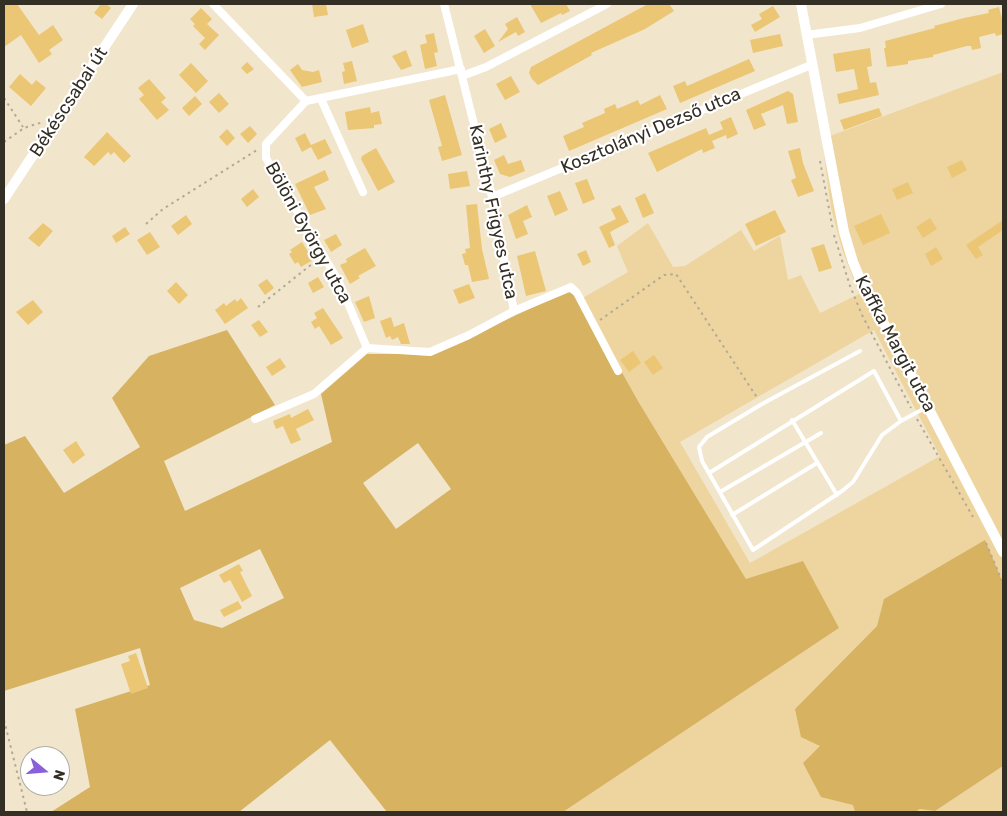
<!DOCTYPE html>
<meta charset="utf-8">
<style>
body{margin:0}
#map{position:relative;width:1007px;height:816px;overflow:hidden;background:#f1e5cb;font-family:Rubik,sans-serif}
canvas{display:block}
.frame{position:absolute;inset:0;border:5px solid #342f25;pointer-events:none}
.north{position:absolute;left:20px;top:746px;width:50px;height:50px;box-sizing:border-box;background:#fff;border:1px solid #aeaca8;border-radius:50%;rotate:107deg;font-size:14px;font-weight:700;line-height:20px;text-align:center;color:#342f25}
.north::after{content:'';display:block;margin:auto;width:18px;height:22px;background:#8960da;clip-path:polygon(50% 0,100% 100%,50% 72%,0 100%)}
</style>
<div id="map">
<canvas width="1007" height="816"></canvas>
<div class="frame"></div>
<div class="north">N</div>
</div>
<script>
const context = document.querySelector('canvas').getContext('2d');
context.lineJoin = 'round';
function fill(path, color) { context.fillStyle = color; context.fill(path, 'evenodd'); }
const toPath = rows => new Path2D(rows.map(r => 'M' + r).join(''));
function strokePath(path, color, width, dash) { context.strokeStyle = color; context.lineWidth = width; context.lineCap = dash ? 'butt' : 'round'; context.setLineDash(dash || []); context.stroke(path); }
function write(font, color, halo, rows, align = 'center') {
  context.font = font + ' Rubik,sans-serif'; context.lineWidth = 4.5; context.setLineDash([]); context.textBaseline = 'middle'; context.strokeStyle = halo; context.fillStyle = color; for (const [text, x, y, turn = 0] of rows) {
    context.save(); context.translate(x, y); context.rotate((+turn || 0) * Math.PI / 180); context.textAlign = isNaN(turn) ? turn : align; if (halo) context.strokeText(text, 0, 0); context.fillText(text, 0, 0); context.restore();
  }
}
const green = toPath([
 [1003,72,1003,583,985,541,885,599,877,626,795,709,820,746,854,805,855,812,563,812,839,628,746,579,638,401,581,299,628,272,617,246,648,223,673,267,685,266,741,230,754,251,780,236,788,280,801,275,820,313,859,294,842,249,831,208,822,139],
 [874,330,940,456,750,563,680,442],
 [1003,766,1003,812,915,812,920,809,935,811]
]);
const forest = toPath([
 [567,291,581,299,638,401,746,579,803,561,839,628,563,812,387,812,330,740,239,812,51,812,90,787,75,709,150,685,140,648,4,691,4,445,25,436,64,493,140,447,112,398,149,356,227,330,275,405,164,461,185,511,332,442,321,394,367,354,434,354],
 [418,443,451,489,396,529,363,483],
 [260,549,284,598,222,628,194,620,180,588],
 [985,540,1003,583,1003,766,935,811,920,809,915,812,855,812,853,805,821,797,803,763,820,746,801,737,795,709,877,626,884,599]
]);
const building = toPath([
 [4,4,17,4,39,35,53,25,63,40,49,50,52,54,39,63,21,35,4,47],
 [101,4,106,4,111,8,102,19,94,13],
 [312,4,326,4,328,15,314,17],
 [530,4,566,4,570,11,562,15,561,13,541,23],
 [648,4,669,4,674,11,645,29,591,53,592,55,538,85,532,79,529,73,531,67],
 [773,6,780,17,755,32,751,25,762,19,759,14],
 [999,7,1003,23,1003,34,996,36,995,33,979,37,981,48,972,50,971,46,967,46,933,55,933,57,908,61,908,64,887,67,884,48,886,48,885,41,935,28,934,26,964,18,989,13,988,10],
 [201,8,212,19,207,24,219,35,205,50,199,44,205,38,193,26,195,24,190,19],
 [517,17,525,32,518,36,516,32,498,42,508,29,505,24],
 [363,24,369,42,352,48,346,30],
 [485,29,495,46,484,53,474,36],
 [434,33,438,52,434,53,437,66,425,69,420,45,427,43,425,35],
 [780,34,783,46,753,53,750,40],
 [870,48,872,66,867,67,870,83,876,82,879,95,839,104,837,94,858,89,854,69,836,72,833,54],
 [406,50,412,66,401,70,392,56],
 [749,59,755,71,680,103,673,86,685,81,687,86],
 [352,61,357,81,344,84,342,72,345,71,343,63],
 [247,62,254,69,247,74,241,68],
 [191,63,208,81,196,93,179,75],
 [298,64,302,70,313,72,319,70,322,82,302,87,290,70],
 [20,74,32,85,36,80,46,88,31,106,9,87],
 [511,76,520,92,505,100,496,84],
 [149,79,166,98,161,102,169,110,157,120,139,99,144,95,138,88],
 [788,91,793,94,798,122,787,124,783,105,761,114,766,125,754,130,746,110],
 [219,93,229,104,219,113,209,102],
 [445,95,462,155,442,161,438,147,442,146,429,100],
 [660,95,667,109,569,151,563,136,584,127,582,123,605,113,604,109,615,104,617,109,638,100,640,105],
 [195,96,202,104,189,116,182,108],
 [370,107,371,113,379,111,382,124,374,125,374,128,348,130,345,112],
 [879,108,882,116,844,130,840,120],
 [731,117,738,134,727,139,726,135,712,141,715,148,703,153,702,149,657,172,648,153,706,128,709,135,723,129,720,122],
 [501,123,507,137,495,143,489,129],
 [250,126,257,134,248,143,240,134],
 [227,129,235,138,227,146,219,137],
 [107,132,131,156,124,163,114,152,111,155,108,152,94,166,84,157],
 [305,133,311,145,325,139,332,153,318,160,311,147,302,152,295,138],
 [376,148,395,182,378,191,361,159,362,156],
 [800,148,803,163,814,191,798,197,791,180,796,178,788,151],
 [504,155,508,164,521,160,525,171,510,177,500,174,494,160],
 [962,160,967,170,952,178,947,167],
 [325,170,329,180,314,187,326,209,310,215,295,184],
 [467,171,470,186,450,189,448,174],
 [587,179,595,199,583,204,575,183],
 [908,182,913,193,897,200,892,189],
 [253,189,259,197,247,207,241,199],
 [560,191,568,210,555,216,547,196],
 [645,193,654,213,643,218,635,198],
 [477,204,482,249,489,279,472,282,468,265,465,265,462,254,466,253,465,249,470,248,466,205],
 [527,205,532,217,523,221,528,234,516,239,508,215],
 [620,205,629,222,610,232,615,245,609,248,599,227,616,219,611,209],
 [775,210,786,232,756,246,745,224],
 [881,214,890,233,863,245,854,226],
 [186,215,192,224,178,235,171,226],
 [930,218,937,229,923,238,916,227],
 [1003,220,1003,230,978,247,983,255,976,259,966,245],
 [43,223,53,231,39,247,28,238],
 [125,227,130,234,116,243,112,236],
 [150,232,160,247,147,255,137,240],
 [336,234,342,245,331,252,324,240],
 [302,242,313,260,301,267,298,262,295,264,289,254,292,252,290,250],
 [824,244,832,268,819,272,811,248],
 [936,247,943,259,931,266,925,254],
 [365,248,376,266,358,276,360,278,350,284,340,265,347,262,346,259],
 [586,250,591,262,583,266,577,254],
 [535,251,546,291,526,296,517,256],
 [318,277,324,287,313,293,308,283],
 [267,279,274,288,265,295,258,285],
 [176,282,188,295,179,304,167,291],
 [469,284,475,298,459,304,453,290],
 [369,296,375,318,364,322,355,302],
 [241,298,248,308,225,324,215,310,224,303,226,306,235,299,237,302],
 [33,300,43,312,28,325,16,312],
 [323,308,343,338,331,345,319,326,315,329,311,322,317,318,314,313],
 [391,317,394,327,404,323,410,344,401,344,398,337,392,340,390,336,386,338,380,321],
 [259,320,268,332,260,337,251,325],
 [633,351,641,363,629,372,620,360],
 [654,355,663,368,653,375,644,362],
 [280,358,286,367,272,376,266,367],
 [308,409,314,420,296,429,301,440,291,444,283,426,276,429,273,421,290,414,291,418],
 [76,441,85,455,73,464,63,450],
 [239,564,243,571,240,572,252,596,242,602,230,580,224,583,219,575],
 [238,601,242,608,224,617,220,610],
 [136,653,148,688,131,694,121,664,130,661,128,656]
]);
const path = toPath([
 [4,98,23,127],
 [4,142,24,128,43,122],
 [820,161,833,230],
 [146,224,163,209,257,150],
 [834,235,850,286,862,315,911,408],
 [258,307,317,260],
 [600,320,664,275,676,274,758,399],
 [917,419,973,517],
 [986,543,1003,583],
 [4,720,27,812]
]);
const service = toPath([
 [860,351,762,404,707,437,699,447,702,461,753,550,842,491,853,482,882,435,901,421,927,407],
 [792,420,837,495],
 [709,473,874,371,901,421],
 [720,492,821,433],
 [732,515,817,463]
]);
const minor = toPath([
 [213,4,306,101],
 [806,35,860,28,941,4],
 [462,76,486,67,607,4],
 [321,99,363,192],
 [492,197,811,65],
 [514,311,571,287,577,293,618,371],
 [367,348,339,282,266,158,266,144,306,101,461,69],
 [255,419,314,394,367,348,430,352,469,335,514,311,492,197,444,4]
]);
const tertiary = toPath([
 [801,4,844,232,853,262,865,291,890,334,1003,552],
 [4,199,133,4]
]);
const streetNames = [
 ["Békéscsabai út",69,102,-57],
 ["Kosztolányi Dezső utca",651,131,-23],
 ["Karinthy Frigyes utca",493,212,78],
 ["Bölöni György utca",308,233,61],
 ["Kaffka Margit utca",895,344,62]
];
fill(green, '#eed5a0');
fill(forest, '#d6b261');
fill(building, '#ebc675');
strokePath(path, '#b3aa95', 2, [2.5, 4]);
strokePath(service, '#fff', 4);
strokePath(minor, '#fff', 8);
strokePath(tertiary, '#fff', 10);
write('18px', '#342f25', '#fff', streetNames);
</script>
